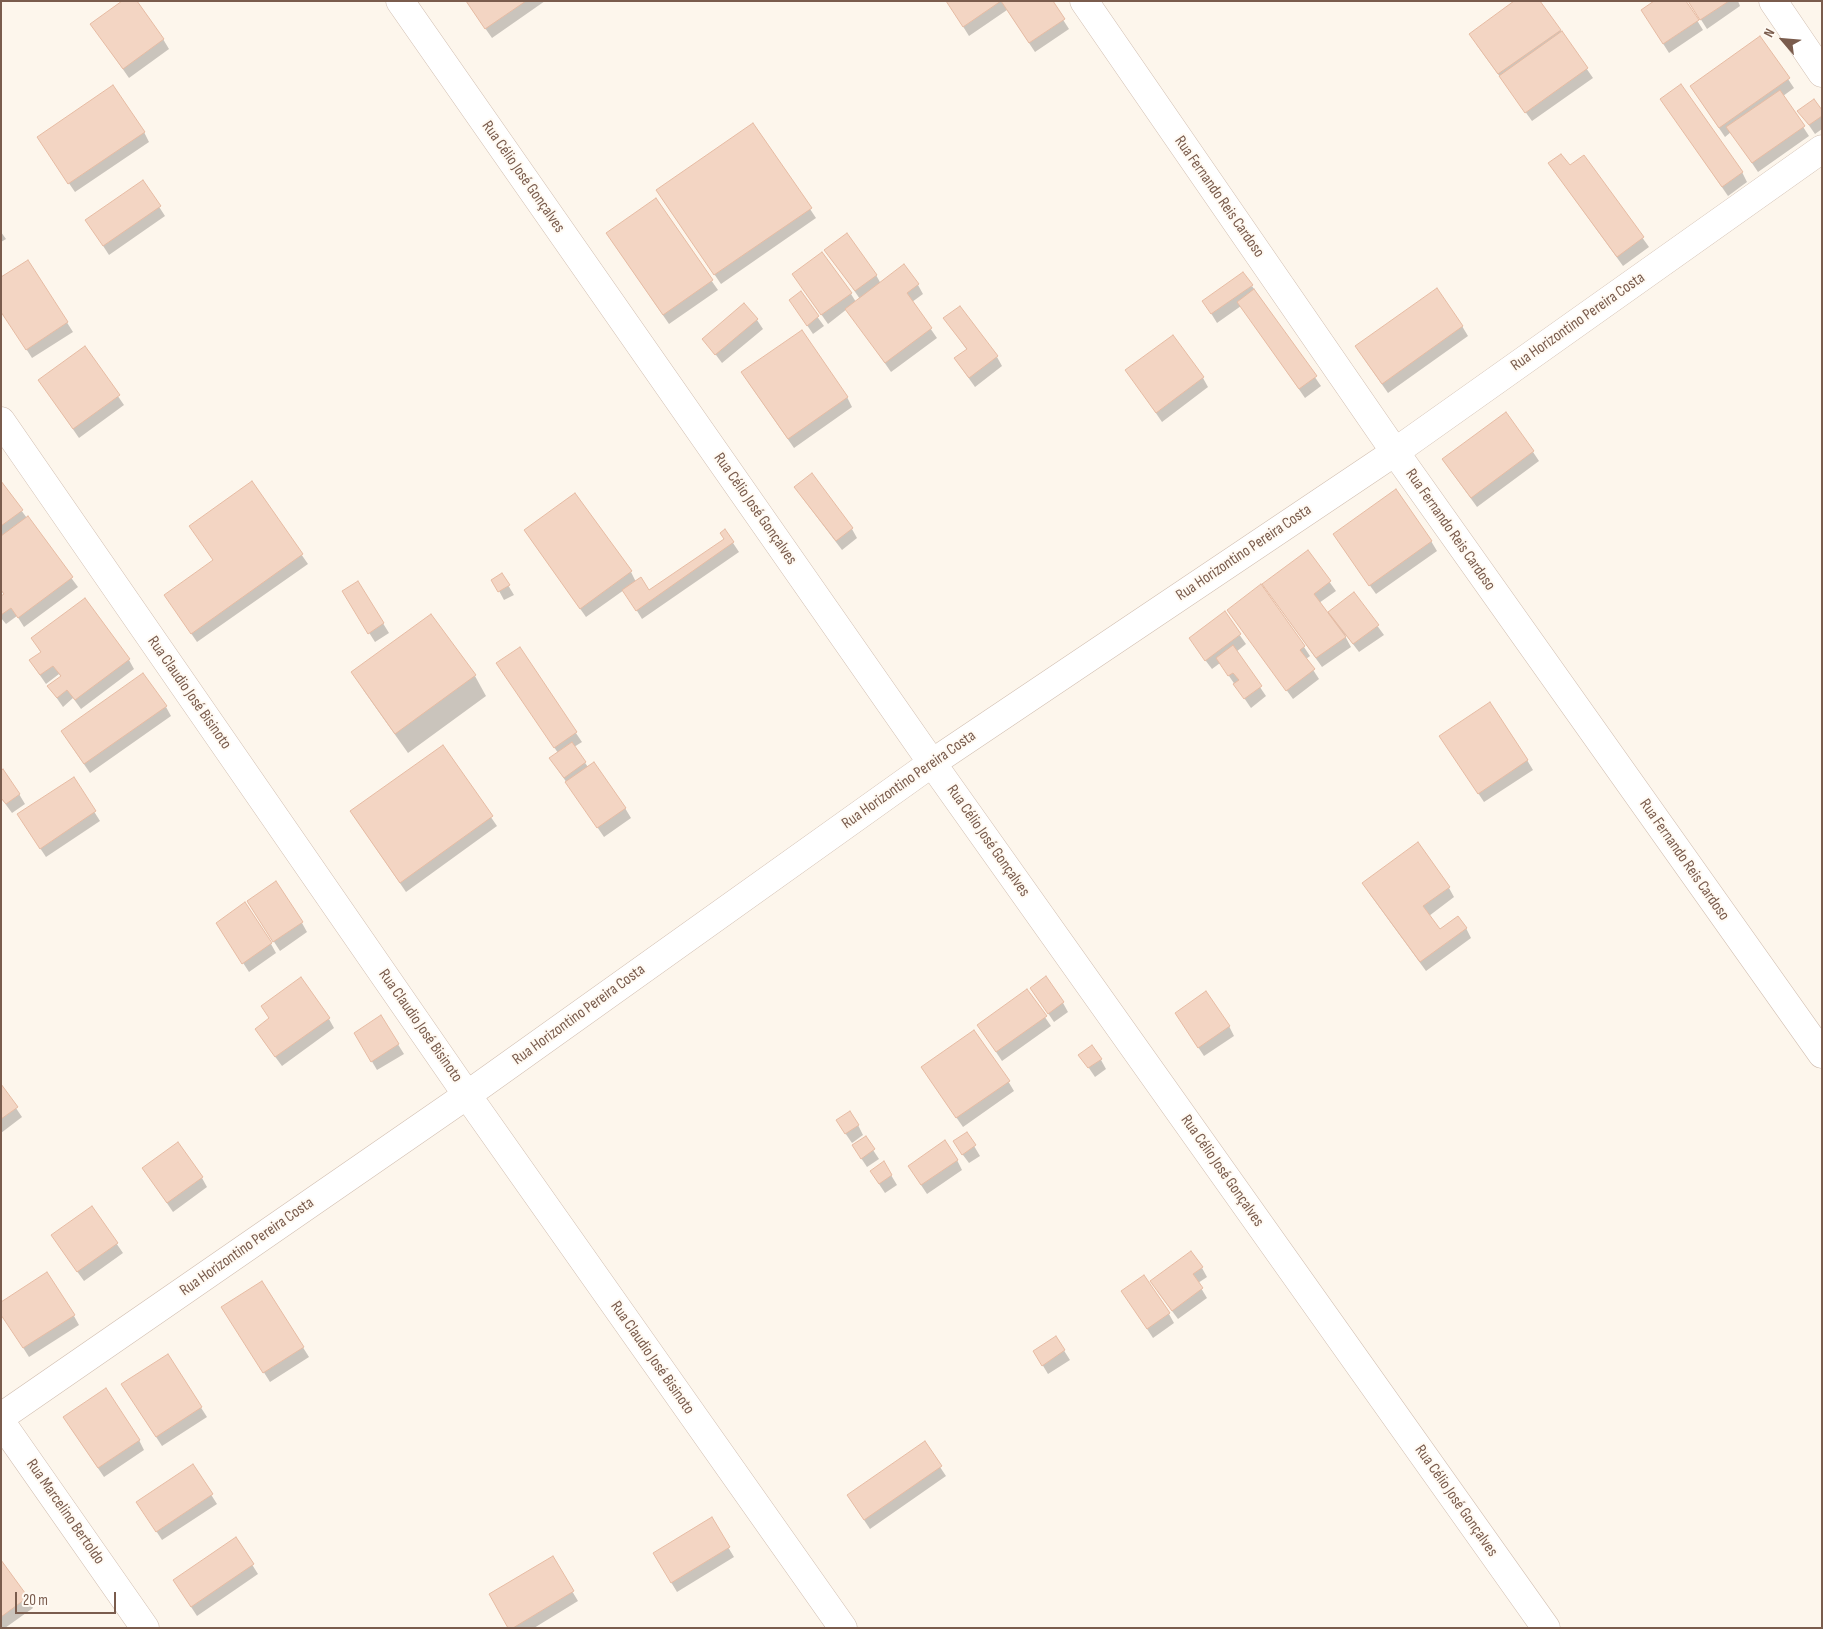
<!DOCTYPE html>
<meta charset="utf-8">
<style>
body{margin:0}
#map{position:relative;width:1823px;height:1629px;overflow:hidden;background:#fdf6ec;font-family:"Sofia Sans Condensed",sans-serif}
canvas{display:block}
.frame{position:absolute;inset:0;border:2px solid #7a5c4d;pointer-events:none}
.north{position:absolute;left:1758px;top:15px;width:50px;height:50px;-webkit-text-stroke:4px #fffaf3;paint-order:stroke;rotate:297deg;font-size:14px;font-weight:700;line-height:20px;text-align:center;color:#7a5c4d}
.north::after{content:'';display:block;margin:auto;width:18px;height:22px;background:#7a5c4d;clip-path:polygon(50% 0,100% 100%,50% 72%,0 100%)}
.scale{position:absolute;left:15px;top:1592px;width:101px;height:22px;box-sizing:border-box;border:2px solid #7a5c4d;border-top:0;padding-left:6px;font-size:15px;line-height:18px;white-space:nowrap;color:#7a5c4d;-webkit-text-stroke:4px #fffaf3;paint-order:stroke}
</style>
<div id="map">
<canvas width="1823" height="1629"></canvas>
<div class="frame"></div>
<div class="north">N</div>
<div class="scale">20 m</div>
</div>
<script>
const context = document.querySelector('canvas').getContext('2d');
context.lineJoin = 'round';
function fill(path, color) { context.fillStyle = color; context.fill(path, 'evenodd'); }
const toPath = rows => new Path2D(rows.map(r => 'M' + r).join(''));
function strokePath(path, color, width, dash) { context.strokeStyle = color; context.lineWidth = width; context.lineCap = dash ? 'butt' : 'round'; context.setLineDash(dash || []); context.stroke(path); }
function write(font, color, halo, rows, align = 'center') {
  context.font = font + ' "Sofia Sans Condensed",sans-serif'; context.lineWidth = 4; context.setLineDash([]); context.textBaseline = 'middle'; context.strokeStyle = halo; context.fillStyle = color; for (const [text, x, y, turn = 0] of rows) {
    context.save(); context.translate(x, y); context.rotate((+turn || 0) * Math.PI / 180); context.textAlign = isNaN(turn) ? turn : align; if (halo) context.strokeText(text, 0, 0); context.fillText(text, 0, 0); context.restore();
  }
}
const shadow = toPath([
 [466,1,545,1,492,38],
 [947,1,1051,1,1069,29,1035,52,1007,10,969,36],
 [1685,1,1703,30,1669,53,1648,20],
 [1689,1,1738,1,1740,6,1707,29],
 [92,25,163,39,169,49,129,78],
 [1560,30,1593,78,1532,121,1476,44],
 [1788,79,1794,88,1783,96,1809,136,1758,172,1731,132,1725,137,1691,87],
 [1662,100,1742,172,1747,182,1728,196],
 [1799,111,1822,112,1822,129,1815,134],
 [144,132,149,142,75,192,44,147],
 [1584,156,1649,247,1623,266,1555,172,1569,167],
 [143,182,165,216,109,255,92,229],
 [655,200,718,290,669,324,607,234],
 [663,200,810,209,816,218,721,284],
 [1,232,6,239,1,242],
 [826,250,876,275,881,284,918,285,923,294,912,302,937,338,891,372,847,309,828,324,793,274,851,294,856,302,860,299],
 [28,261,73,332,32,358,1,310],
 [1252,286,1321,386,1305,398,1241,306,1217,323,1209,310],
 [800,293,824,326,813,334,790,300],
 [744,305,757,320,763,329,722,363,704,339],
 [945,319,997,357,1002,366,975,387,955,359,967,350],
 [1462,326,1468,336,1388,393,1362,356],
 [85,348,124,405,79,438,39,380],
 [1127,371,1203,378,1208,387,1162,422],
 [748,382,847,397,852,407,794,448],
 [1533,452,1539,461,1477,507,1443,460],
 [1,483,78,587,24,627,17,616,6,624,1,618,1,598,5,595,3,592,1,594],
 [252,483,308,564,197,642,171,604,214,561],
 [801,496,852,529,857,538,842,550],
 [525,531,631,572,636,582,649,592,726,539,725,531,739,552,642,619,624,590,586,617],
 [1431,541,1437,551,1376,594,1340,544],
 [1308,552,1336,591,1319,603,1327,614,1354,594,1384,635,1359,652,1346,635,1345,636,1351,647,1322,667,1269,593],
 [502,575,514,595,504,600,493,580],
 [358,583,389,633,375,642,349,601],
 [1228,610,1304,647,1310,656,1306,659,1319,679,1293,699],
 [1224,613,1246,644,1236,652,1266,696,1251,708,1220,663,1212,669,1196,648],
 [431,616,475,676,486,696,408,753,364,691,353,672],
 [33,639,129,660,134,669,81,709,73,698,63,707,49,687,61,677,59,674,46,684,30,661,41,653],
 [519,649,582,742,574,747,588,767,625,808,631,818,604,837,556,767,558,753,504,672],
 [166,707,171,716,90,773,68,741],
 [1446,745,1527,760,1533,770,1484,802],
 [442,746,497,826,406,892,351,812],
 [73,778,100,821,46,857,24,824],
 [19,794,25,804,12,813,1,798],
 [1449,888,1454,897,1429,916,1440,931,1466,928,1471,938,1426,971,1369,893],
 [254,911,302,923,307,932,280,951],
 [223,932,271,944,276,953,249,972],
 [1027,991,1051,1026,1002,1061,984,1034],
 [1037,997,1063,1003,1068,1012,1054,1022],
 [1176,1014,1229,1026,1234,1036,1204,1056],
 [381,1017,404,1054,377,1070,355,1033],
 [329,1019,334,1028,282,1066,262,1039],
 [1080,1055,1101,1060,1106,1069,1095,1077],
 [928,1077,1008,1081,1014,1091,963,1127],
 [1,1086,22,1117,1,1133],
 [858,1125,863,1135,852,1143,843,1130],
 [967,1134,980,1156,969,1163,960,1151],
 [865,1138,879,1159,867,1167,859,1155],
 [957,1160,962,1170,927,1194,915,1176],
 [891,1175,897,1185,885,1193,877,1181],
 [149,1177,202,1178,207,1187,173,1212],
 [92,1208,123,1253,84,1281,58,1245],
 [1202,1268,1207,1277,1198,1283,1207,1298,1178,1319,1157,1291],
 [262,1282,309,1357,270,1382,229,1317],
 [1122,1291,1169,1314,1174,1323,1153,1338],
 [1,1313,74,1316,79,1325,29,1357],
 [1056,1338,1070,1360,1048,1374,1034,1351],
 [168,1356,207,1417,162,1446,128,1394],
 [70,1427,139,1440,144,1450,104,1477],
 [193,1466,217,1504,162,1540,143,1511],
 [940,1467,946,1476,870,1529,848,1496],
 [711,1519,734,1557,677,1592,654,1554],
 [236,1539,258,1574,197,1616,180,1590],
 [552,1558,578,1601,534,1628,510,1628],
 [1,1562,33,1608,5,1628,1,1628]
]);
const building = toPath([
 [122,1,137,1,164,39,123,69,90,24,122,1],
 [466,1,526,1,485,29,466,1],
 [946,1,1053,1,1065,19,1029,43,1001,1,963,27,946,1],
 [1514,1,1540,1,1561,30,1498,74,1469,34,1514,1],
 [1654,1,1686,1,1699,20,1663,44,1641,10,1654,1],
 [1688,1,1729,1,1700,20,1688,1],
 [1562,31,1588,68,1525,113,1499,76,1562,31],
 [1760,36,1790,78,1719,128,1690,86,1760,36],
 [1681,84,1743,172,1722,187,1660,99,1681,84],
 [113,85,145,132,68,184,37,137,113,85],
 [1780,90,1805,126,1752,163,1726,127,1780,90],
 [1814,99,1822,110,1822,116,1809,125,1797,111,1814,99],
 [753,123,812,208,714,275,656,190,753,123],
 [1561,154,1570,165,1584,155,1644,237,1617,257,1548,163,1561,154],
 [143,180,161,206,103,246,85,220,143,180],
 [656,198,713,280,663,315,606,233,656,198],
 [847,233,877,275,855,291,824,250,847,233],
 [822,252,852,293,821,315,792,274,822,252],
 [28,260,68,322,26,350,1,312,1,277,28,260],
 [904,264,919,284,907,293,932,328,885,363,845,309,904,264],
 [1243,272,1253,285,1211,314,1202,301,1243,272],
 [1437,288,1463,326,1382,384,1355,346,1437,288],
 [1254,289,1317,376,1299,389,1237,302,1254,289],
 [801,291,819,316,807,326,789,300,801,291],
 [744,303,758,319,715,355,702,339,744,303],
 [960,306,998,356,969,378,954,358,967,349,943,318,960,306],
 [802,330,848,397,788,439,741,372,802,330],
 [1173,335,1204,377,1156,413,1125,370,1173,335],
 [85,346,120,395,73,429,38,380,85,346],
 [1506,412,1534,451,1471,498,1442,459,1506,412],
 [812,473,853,528,836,541,794,487,812,473],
 [1,481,23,510,1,526,1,481],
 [252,481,303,554,191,634,164,595,213,560,189,526,252,481],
 [1396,489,1432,541,1369,586,1333,534,1396,489],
 [575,493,632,571,580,609,524,530,575,493],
 [28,516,73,577,18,618,11,608,1,615,1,596,4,594,1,590,1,536,28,516],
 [725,529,734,542,636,611,622,590,641,577,649,590,724,539,720,533,725,529],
 [1308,550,1331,581,1314,594,1346,637,1316,658,1262,584,1308,550],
 [502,573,510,585,498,592,491,580,502,573],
 [358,581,384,623,368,634,342,591,358,581],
 [1261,584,1305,646,1300,650,1315,669,1286,691,1227,610,1261,584],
 [1354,592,1379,625,1353,644,1328,612,1354,592],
 [85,598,130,659,75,700,67,690,57,698,47,686,61,676,53,666,40,675,29,660,41,652,31,638,85,598],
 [1225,611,1241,634,1205,661,1189,638,1225,611],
 [431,614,476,675,395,734,351,672,431,614],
 [1233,645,1262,686,1244,699,1233,684,1239,680,1233,673,1228,676,1216,658,1233,645],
 [520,647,577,732,554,748,496,663,520,647],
 [143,673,167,706,84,764,61,731,143,673],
 [1490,702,1528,760,1478,794,1439,736,1490,702],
 [572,742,586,762,564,778,549,758,572,742],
 [443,745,493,816,400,883,350,811,443,745],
 [594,762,626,808,597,828,565,782,594,762],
 [3,769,20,794,6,804,1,798,1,771,3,769],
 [74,777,96,811,40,849,17,814,74,777],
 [1418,842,1450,887,1423,906,1440,929,1458,916,1467,928,1420,962,1362,883,1418,842],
 [276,881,303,922,273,942,247,901,276,881],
 [245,902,272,943,242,964,216,923,245,902],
 [1046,976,1064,1002,1048,1014,1030,988,1046,976],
 [301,977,330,1018,275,1057,255,1029,269,1018,261,1006,301,977],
 [1027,989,1047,1016,996,1052,977,1025,1027,989],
 [1206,991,1230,1026,1198,1048,1175,1013,1206,991],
 [381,1015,399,1044,371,1062,354,1033,381,1015],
 [974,1030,1010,1081,956,1118,921,1067,974,1030],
 [1092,1045,1102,1059,1088,1068,1078,1055,1092,1045],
 [1,1084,18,1107,1,1119,1,1084],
 [850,1111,859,1125,845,1134,836,1120,850,1111],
 [967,1132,976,1145,962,1155,953,1141,967,1132],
 [866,1136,875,1149,861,1159,852,1145,866,1136],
 [945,1140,958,1160,921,1185,908,1166,945,1140],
 [178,1142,203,1177,167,1203,142,1168,178,1142],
 [884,1161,892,1175,879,1184,870,1171,884,1161],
 [92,1206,118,1243,77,1272,51,1235,92,1206],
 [1191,1251,1203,1267,1193,1274,1203,1288,1172,1311,1150,1281,1191,1251],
 [47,1272,75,1315,23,1348,1,1315,1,1302,47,1272],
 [1144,1275,1170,1313,1147,1329,1121,1291,1144,1275],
 [262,1281,304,1347,263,1373,221,1307,262,1281],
 [1056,1336,1065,1350,1042,1366,1033,1351,1056,1336],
 [168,1354,202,1407,156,1437,121,1384,168,1354],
 [106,1388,140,1440,98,1468,63,1417,106,1388],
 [925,1441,942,1466,864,1520,847,1495,925,1441],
 [193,1464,213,1494,156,1532,136,1502,193,1464],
 [712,1517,730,1547,671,1583,653,1553,712,1517],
 [236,1537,254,1564,191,1607,173,1580,236,1537],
 [553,1556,574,1591,513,1628,508,1628,489,1594,553,1556],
 [1,1560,28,1597,1,1617,1,1560]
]);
const street = toPath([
 [400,1,932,763,1546,1628],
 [1084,1,1395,452,1822,1054],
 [1773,1,1822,73],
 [1,421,467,1095,843,1628],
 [1,1417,467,1095,932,763,1395,452,1822,149],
 [1,1422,145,1628]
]);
const streetNames = [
 ["Rua Célio José Gonçalves",523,177,55],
 ["Rua Fernando Reis Cardoso",1219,197,55],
 ["Rua Horizontino Pereira Costa",1578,322,-35],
 ["Rua Célio José Gonçalves",755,509,55],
 ["Rua Fernando Reis Cardoso",1450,530,55],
 ["Rua Horizontino Pereira Costa",1244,553,-34],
 ["Rua Claudio José Bisinoto",189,693,55],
 ["Rua Horizontino Pereira Costa",909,780,-35],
 ["Rua Célio José Gonçalves",988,841,55],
 ["Rua Fernando Reis Cardoso",1684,860,55],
 ["Rua Horizontino Pereira Costa",579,1015,-36],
 ["Rua Claudio José Bisinoto",420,1026,55],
 ["Rua Célio José Gonçalves",1222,1171,55],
 ["Rua Horizontino Pereira Costa",247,1247,-35],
 ["Rua Claudio José Bisinoto",652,1358,55],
 ["Rua Célio José Gonçalves",1456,1501,55],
 ["Rua Marcelino Bertoldo",65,1512,55]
];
fill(shadow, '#0003');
fill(building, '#f3d5c3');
strokePath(building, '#e6bba3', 1);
strokePath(street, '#d1beb0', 29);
strokePath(street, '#fff', 28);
write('16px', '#7a5c4d', '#fffaf3', streetNames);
</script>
